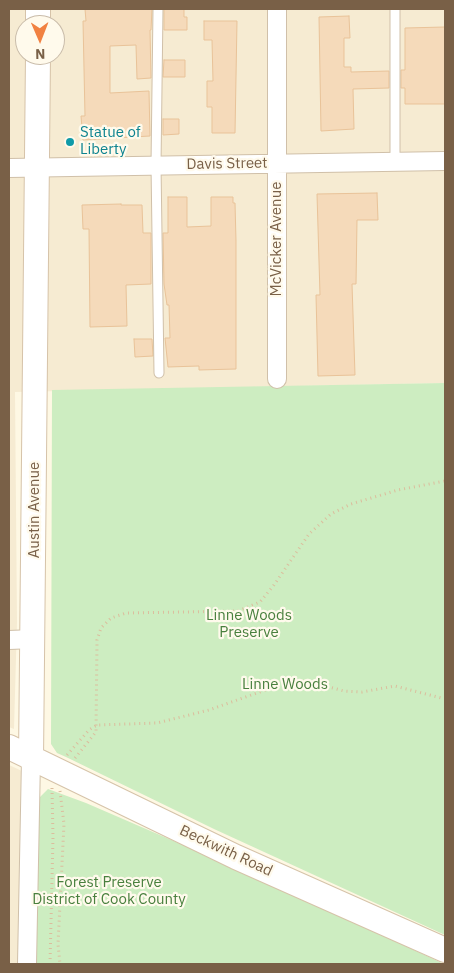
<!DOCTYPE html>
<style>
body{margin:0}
#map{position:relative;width:454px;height:973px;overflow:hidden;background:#fef8e4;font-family:"IBM Plex Sans",sans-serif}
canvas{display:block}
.frame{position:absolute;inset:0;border:10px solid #796047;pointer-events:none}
.north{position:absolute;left:15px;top:15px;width:50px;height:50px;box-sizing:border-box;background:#fffaec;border:1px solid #c9bcaa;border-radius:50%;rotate:179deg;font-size:14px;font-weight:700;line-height:20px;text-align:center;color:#796047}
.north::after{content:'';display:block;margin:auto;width:18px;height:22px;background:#f18141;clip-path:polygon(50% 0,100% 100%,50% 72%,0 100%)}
</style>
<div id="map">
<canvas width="454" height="973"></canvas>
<div class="frame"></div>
<div class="north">N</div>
</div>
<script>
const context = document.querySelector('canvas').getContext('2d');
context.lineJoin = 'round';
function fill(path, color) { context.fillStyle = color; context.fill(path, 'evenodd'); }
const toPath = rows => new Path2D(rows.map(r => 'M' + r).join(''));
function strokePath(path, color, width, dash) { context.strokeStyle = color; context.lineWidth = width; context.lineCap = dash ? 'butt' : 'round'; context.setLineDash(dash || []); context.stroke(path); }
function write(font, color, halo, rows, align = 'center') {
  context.font = font + ' "IBM Plex Sans",sans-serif'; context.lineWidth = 4.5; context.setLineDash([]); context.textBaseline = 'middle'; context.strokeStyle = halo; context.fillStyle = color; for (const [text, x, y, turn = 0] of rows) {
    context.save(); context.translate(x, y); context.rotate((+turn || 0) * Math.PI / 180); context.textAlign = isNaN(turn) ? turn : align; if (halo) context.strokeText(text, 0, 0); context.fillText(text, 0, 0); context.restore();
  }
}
const residential = toPath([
 [9,9,445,9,445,383,15,392,17,622,14,729,9,727],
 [25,25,55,25,55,55,25,55],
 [9,765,22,771,21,964,9,964]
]);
const green = toPath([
 [445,383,445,935,214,829,66,757,57,753,51,744,52,390],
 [48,789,86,803,250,874,444,964,34,964,37,800]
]);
const building = toPath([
 [85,9,152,9,151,30,150,30,151,78,137,79,136,45,110,46,110,93,149,91,150,136,83,140,81,116,85,116,83,21,86,21,85,9],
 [164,9,184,9,184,17,187,17,187,30,164,30,164,9],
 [349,16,350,38,344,38,344,67,351,67,351,72,389,71,389,88,353,89,354,129,321,131,319,17,349,16],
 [204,21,237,21,235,133,212,133,212,107,207,107,207,81,213,81,212,40,204,40,204,21],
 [445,27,445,104,405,104,405,88,401,88,401,70,405,70,405,28,445,27],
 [164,60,185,60,185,77,163,77,164,60],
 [163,119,179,119,179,134,163,135,163,119],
 [377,193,378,220,357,220,356,284,352,284,355,375,318,376,316,295,320,295,317,194,377,193],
 [168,197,187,197,187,227,211,226,211,197,233,197,233,203,235,203,236,241,236,369,199,370,199,366,168,367,165,338,170,338,169,305,167,305,164,284,163,233,168,233,168,197],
 [121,204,121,205,142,205,143,233,151,233,151,284,126,285,127,326,90,327,89,229,83,229,82,205,121,204],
 [134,339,152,339,153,356,135,357,134,339]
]);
const path = toPath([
 [67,755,89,730,97,725,157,723,209,710,288,682,307,681,344,691,362,692,395,686,445,699],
 [75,758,96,732,97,640,101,628,111,618,126,613,238,611,260,602,274,585,309,534,331,514,351,504,398,490,445,481],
 [60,791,64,824,58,944,60,964],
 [50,964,53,837,52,788]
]);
const lane = toPath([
 [158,9,156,165,159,373],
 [395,162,395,9]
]);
const street = toPath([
 [277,9,277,379],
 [9,168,445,161],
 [9,640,34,639],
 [27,964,31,759]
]);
const secondary = toPath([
 [38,25,38,9],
 [9,747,236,857,445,950],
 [31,759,38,55]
]);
const markers = [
 [70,142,5,"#0f9aa8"]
];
const cultureNames = [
 ["Statue of",80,133],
 ["Liberty",80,150]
];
const streetNames = [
 ["Davis Street",227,164,-1],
 ["McVicker Avenue",277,239,-90],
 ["Austin Avenue",35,510,-90],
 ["Beckwith Road",226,851,25]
];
const parkNames = [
 ["Linne Woods",249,616],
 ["Preserve",249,633],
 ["Linne Woods",285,685],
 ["Forest Preserve",109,883],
 ["District of Cook County",109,900]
];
fill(residential, '#f6ebd2');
fill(green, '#cdedc1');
fill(building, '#f5daba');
strokePath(building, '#e9c399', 1);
strokePath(lane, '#d0c0a9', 11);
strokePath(street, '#d0c0a9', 20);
strokePath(secondary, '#d6c3a9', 26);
strokePath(path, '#dbbd9d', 3, [1, 4]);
strokePath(lane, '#fff', 9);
strokePath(street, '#fff', 18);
strokePath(secondary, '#fff', 24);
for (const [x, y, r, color] of markers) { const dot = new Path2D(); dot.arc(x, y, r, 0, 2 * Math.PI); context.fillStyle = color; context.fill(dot); strokePath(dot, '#fffaec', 2); }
write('15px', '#0d838f', '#fffaec', cultureNames, 'left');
write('15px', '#796047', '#fffaec', streetNames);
write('15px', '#49803e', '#fffaec', parkNames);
</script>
